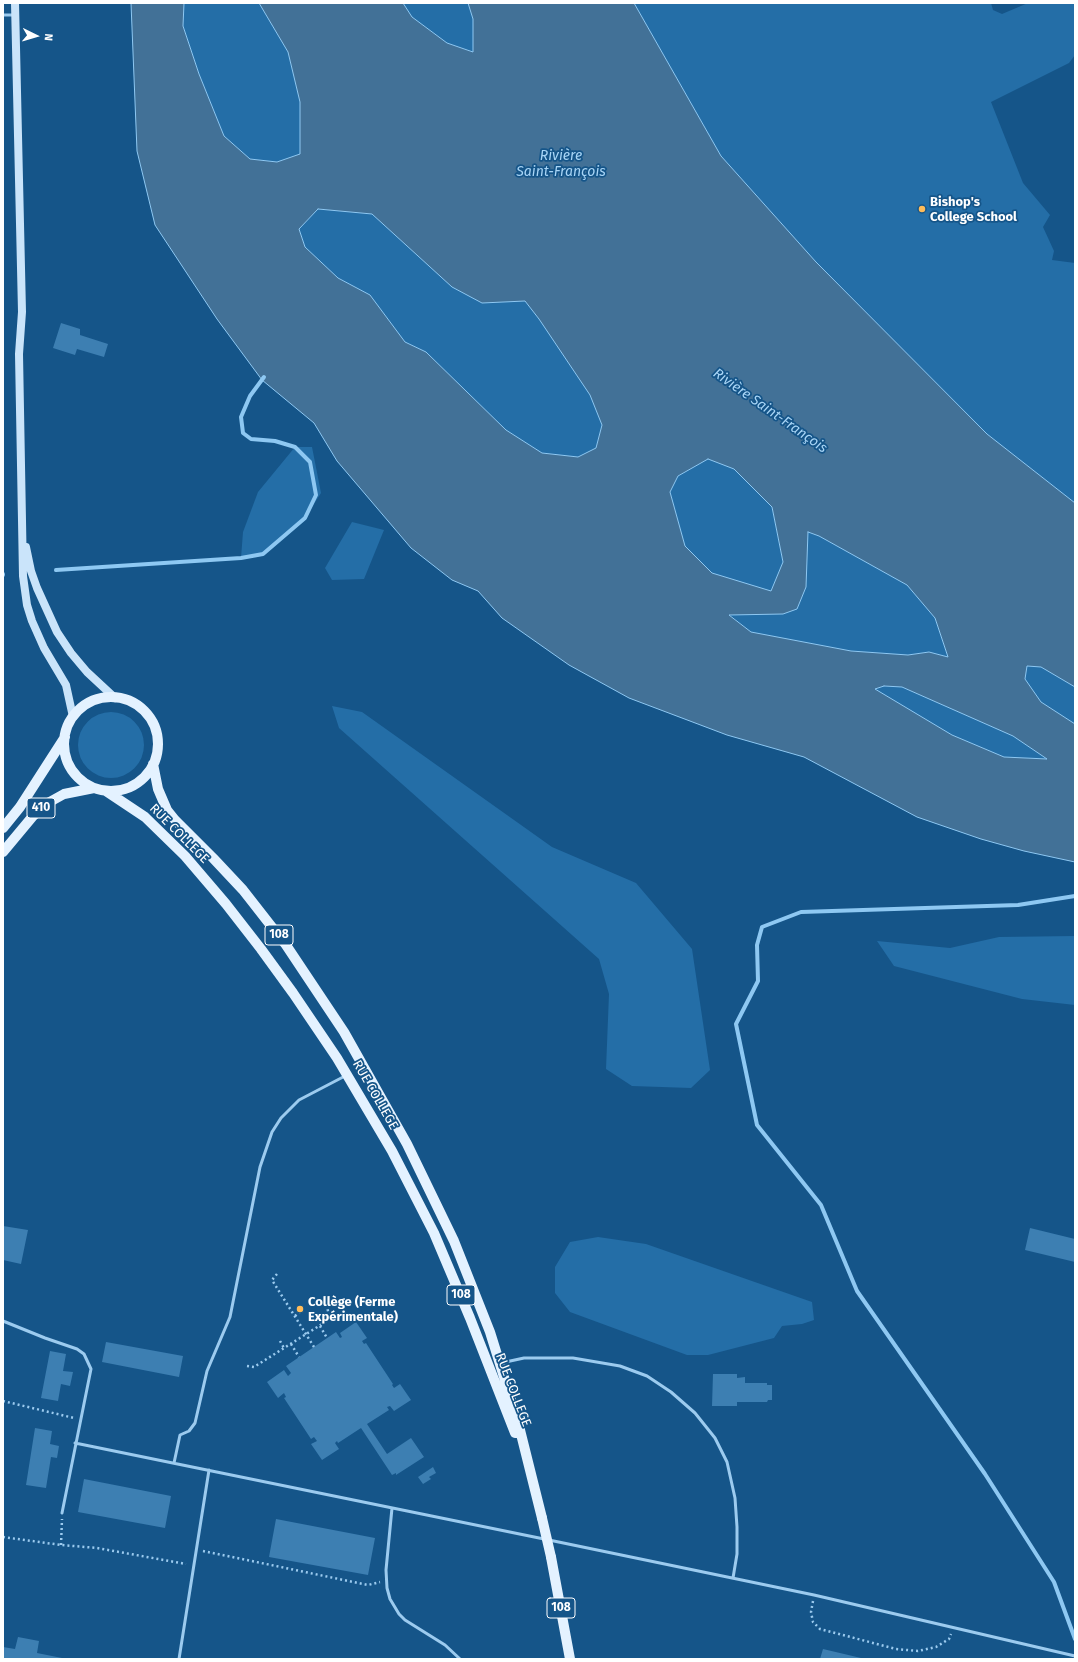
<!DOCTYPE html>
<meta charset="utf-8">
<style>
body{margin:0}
#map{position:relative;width:1078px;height:1662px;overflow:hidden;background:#155589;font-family:"Fira Sans",sans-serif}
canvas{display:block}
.frame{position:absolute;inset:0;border:4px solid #fff;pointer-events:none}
.north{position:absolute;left:16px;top:16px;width:40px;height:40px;-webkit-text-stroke:3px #155589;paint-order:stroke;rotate:95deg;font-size:11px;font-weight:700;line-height:16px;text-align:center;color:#fff}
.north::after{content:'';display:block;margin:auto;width:14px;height:18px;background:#fff;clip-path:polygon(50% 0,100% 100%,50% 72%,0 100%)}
</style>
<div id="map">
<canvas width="1078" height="1662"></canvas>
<div class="frame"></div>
<div class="north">N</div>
</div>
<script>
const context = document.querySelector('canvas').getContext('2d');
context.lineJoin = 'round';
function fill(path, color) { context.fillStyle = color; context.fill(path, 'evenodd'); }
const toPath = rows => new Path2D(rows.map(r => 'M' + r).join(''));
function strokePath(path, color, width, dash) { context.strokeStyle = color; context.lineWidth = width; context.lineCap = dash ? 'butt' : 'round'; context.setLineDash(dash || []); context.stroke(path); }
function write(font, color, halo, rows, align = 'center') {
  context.font = font + ' "Fira Sans",sans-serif'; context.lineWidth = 3.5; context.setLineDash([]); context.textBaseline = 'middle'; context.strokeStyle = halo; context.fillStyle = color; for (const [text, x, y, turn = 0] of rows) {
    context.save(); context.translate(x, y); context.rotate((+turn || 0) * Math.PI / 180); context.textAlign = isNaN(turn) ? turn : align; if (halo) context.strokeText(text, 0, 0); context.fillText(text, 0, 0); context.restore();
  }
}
const green = toPath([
 [184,3,259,3,288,52,300,102,300,154,277,162,250,159,224,136,199,74,183,26],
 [403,3,468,3,473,19,474,52,447,43,412,17],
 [634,3,991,3,993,10,1002,14,1028,3,1075,3,1075,55,1069,63,991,102,1023,183,1050,215,1043,227,1054,251,1052,260,1075,263,1075,503,987,434,816,262,721,156],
 [318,209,372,214,452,287,482,303,525,301,539,319,590,395,602,425,596,448,578,457,542,453,506,430,426,352,405,342,370,295,338,278,305,247,299,229],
 [295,447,312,447,321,493,305,518,263,554,241,558,243,532,258,492],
 [709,458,734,469,772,507,783,562,771,592,712,573,685,546,670,492,678,476],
 [352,522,384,530,364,579,332,580,325,568],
 [807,532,819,536,907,585,935,618,948,657,929,652,908,655,851,651,751,632,729,614,783,614,806,587],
 [1027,666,1041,667,1075,687,1075,724,1041,702,1025,679],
 [884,686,902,687,1013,736,1047,759,1004,757,952,735,874,689],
 [332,706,362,712,552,847,636,883,692,949,710,1070,691,1088,632,1086,606,1069,609,994,599,959,339,728],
 '78 745a33 33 0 1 1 66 0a33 33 0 1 1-66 0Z',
 [1075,936,1075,1005,1022,999,894,966,877,941,950,948,999,937],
 [598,1237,646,1244,812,1302,814,1320,802,1324,782,1326,774,1338,708,1355,687,1355,570,1312,555,1293,555,1267,570,1242]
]);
const water = toPath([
 [131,3,184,3,183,26,199,74,224,136,250,159,277,162,300,154,300,102,288,52,259,3,403,3,412,17,447,43,473,52,473,19,468,3,634,3,721,156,816,262,987,434,1075,503,1075,687,1041,667,1027,666,1025,679,1041,702,1075,724,1075,862,1024,851,981,839,917,817,804,757,727,735,629,698,569,665,502,618,478,591,452,580,411,548,337,461,314,423,262,380,217,319,155,225,137,151,131,3],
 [318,209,372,214,452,287,482,303,525,301,539,319,590,395,602,425,596,448,578,457,542,453,506,430,426,352,405,342,370,295,338,278,305,247,299,229,318,209],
 [708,459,734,469,772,507,783,562,771,591,712,573,685,546,670,492,678,476,708,459],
 [808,532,819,536,907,585,935,618,948,657,929,652,908,655,851,651,751,632,729,615,783,614,797,609,806,587,808,532],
 [884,686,902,687,1013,736,1047,759,1004,757,952,735,875,689,884,686]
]);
const stream = toPath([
 [56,570,241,558,263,554,305,518,316,495,310,462,295,447,275,441,251,439,243,433,241,417,250,396,264,377],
 [3,575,3,574],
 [1075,896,1018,905,801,912,762,927,757,945,758,981,736,1024,757,1125,821,1205,857,1291,985,1474,1054,1582,1075,1639]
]);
const building = toPath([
 [61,323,80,329,80,335,108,344,104,357,77,349,75,355,53,348],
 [3,1226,28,1230,21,1264,3,1260],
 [1030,1228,1075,1239,1075,1262,1025,1250],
 [356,1322,367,1338,362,1341,364,1344,366,1343,393,1384,392,1385,394,1388,400,1384,411,1400,394,1411,390,1406,387,1407,389,1410,367,1424,387,1454,411,1438,424,1457,396,1475,396,1473,392,1475,361,1428,338,1443,337,1441,335,1443,339,1449,322,1460,311,1444,317,1441,314,1437,311,1439,284,1398,286,1397,284,1393,278,1398,267,1382,284,1370,288,1376,291,1373,286,1366,336,1332,340,1338,342,1337,340,1333],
 [106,1342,183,1356,179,1377,102,1362],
 [50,1351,66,1354,63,1371,73,1372,70,1386,61,1384,58,1401,41,1398],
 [713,1374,737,1374,737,1378,745,1377,745,1383,767,1383,767,1385,772,1385,772,1400,768,1400,767,1402,737,1402,737,1406,712,1406],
 [35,1428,52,1431,50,1444,59,1446,57,1458,51,1457,46,1488,26,1485],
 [433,1467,436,1473,429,1477,431,1479,423,1484,418,1477],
 [84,1479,171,1496,165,1528,78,1512],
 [276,1519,375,1538,368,1575,269,1557],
 [18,1637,39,1641,37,1653,67,1659,3,1659,3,1647,15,1649],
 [823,1649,861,1658,861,1659,820,1659]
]);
const path = toPath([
 [277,1274,272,1280,314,1347],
 [295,1316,300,1312,300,1309],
 [320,1326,327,1338],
 [280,1341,284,1348],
 [291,1344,299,1357],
 [247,1366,254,1367,330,1319,326,1303],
 [3,1401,74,1418],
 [3,1537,61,1545,97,1548,186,1564],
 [61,1545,62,1519],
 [203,1551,368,1585,380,1582],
 [813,1601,811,1612,813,1622,820,1629,896,1649,918,1651,936,1647,949,1639,951,1634]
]);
const lane = toPath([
 [3,15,15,15],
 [3,1321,45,1338,77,1349,84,1354,91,1369,62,1513],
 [501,1363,524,1358,573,1358,620,1366,647,1376,671,1392,695,1413,715,1438,727,1462,735,1498,737,1527,737,1554,733,1578],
 [75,1443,544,1539],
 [174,1463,180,1435,189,1431,195,1423,207,1371,230,1317,260,1167,272,1132,281,1118,299,1100,345,1076],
 [392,1508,386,1570,387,1588,390,1599,399,1614,405,1620,445,1645,460,1659],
 [549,1540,814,1595,1075,1656],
 [179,1659,209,1470]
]);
const secondary = toPath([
 [15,3,22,312,19,354,23,576,27,605,32,621,44,648,66,685,73,717],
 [26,547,31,571,37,588,57,632,71,653,87,672,115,698]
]);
const primary = toPath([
 '64 744a47 47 0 1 1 94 0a47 47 0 1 1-94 0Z',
 [153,764,158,789,167,810,175,820,213,858,243,890,286,945,344,1032,407,1144,454,1241,490,1332,518,1422,542,1518],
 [106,791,145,817,185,856,226,904,261,949,293,993,337,1058,392,1151,434,1233,470,1318,515,1433],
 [3,828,20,807,65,737],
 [3,852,33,816,46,804,64,794,94,788],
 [551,1557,570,1659]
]);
const primaryBridge = toPath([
 [542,1518,551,1557]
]);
const markers = [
 [922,209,4,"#ffbc5a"],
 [300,1309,4,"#ffbc5a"]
];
const shields = [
 [41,808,28],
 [279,935,28],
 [461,1295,28],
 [561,1608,28]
];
const shieldNames = [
 ["410",41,808],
 ["108",279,935],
 ["108",461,1295],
 ["108",561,1608]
];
const poiNames = [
 ["Bishop's",930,202],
 ["College School",930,217],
 ["Collège (Ferme",308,1302],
 ["Expérimentale)",308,1317]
];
const streetNames = [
 ["RUE COLLEGE",179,834,45],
 ["RUE COLLEGE",375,1095,60],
 ["RUE COLLEGE",513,1390,69]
];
const waterNames = [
 ["Rivière",561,156],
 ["Saint-François",561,172],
 ["Rivière Saint-François",770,411,35]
];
fill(green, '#246ea7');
fill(water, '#427197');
strokePath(water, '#8ec8f2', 1);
strokePath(stream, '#8ec8f2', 4);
fill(building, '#3d7fb2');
strokePath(path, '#9ccbef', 2.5, [2, 3]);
strokePath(lane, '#9ccbef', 3);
strokePath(secondary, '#cae4fa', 8);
strokePath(primary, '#e4f2ff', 10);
strokePath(primaryBridge, '#e4f2ff', 10);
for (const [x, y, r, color] of markers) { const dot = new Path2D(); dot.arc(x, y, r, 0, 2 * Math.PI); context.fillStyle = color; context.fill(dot); strokePath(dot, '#155589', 1.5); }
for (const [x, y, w] of shields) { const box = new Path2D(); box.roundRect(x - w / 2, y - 10, w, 20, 3); context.fillStyle = '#155589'; context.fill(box); strokePath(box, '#fff', 1); }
write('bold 12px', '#fff', null, shieldNames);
write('bold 13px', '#fff', '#155589', poiNames, 'left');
write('13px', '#fff', '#155589', streetNames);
write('italic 14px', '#a8d5f6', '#155589', waterNames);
</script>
